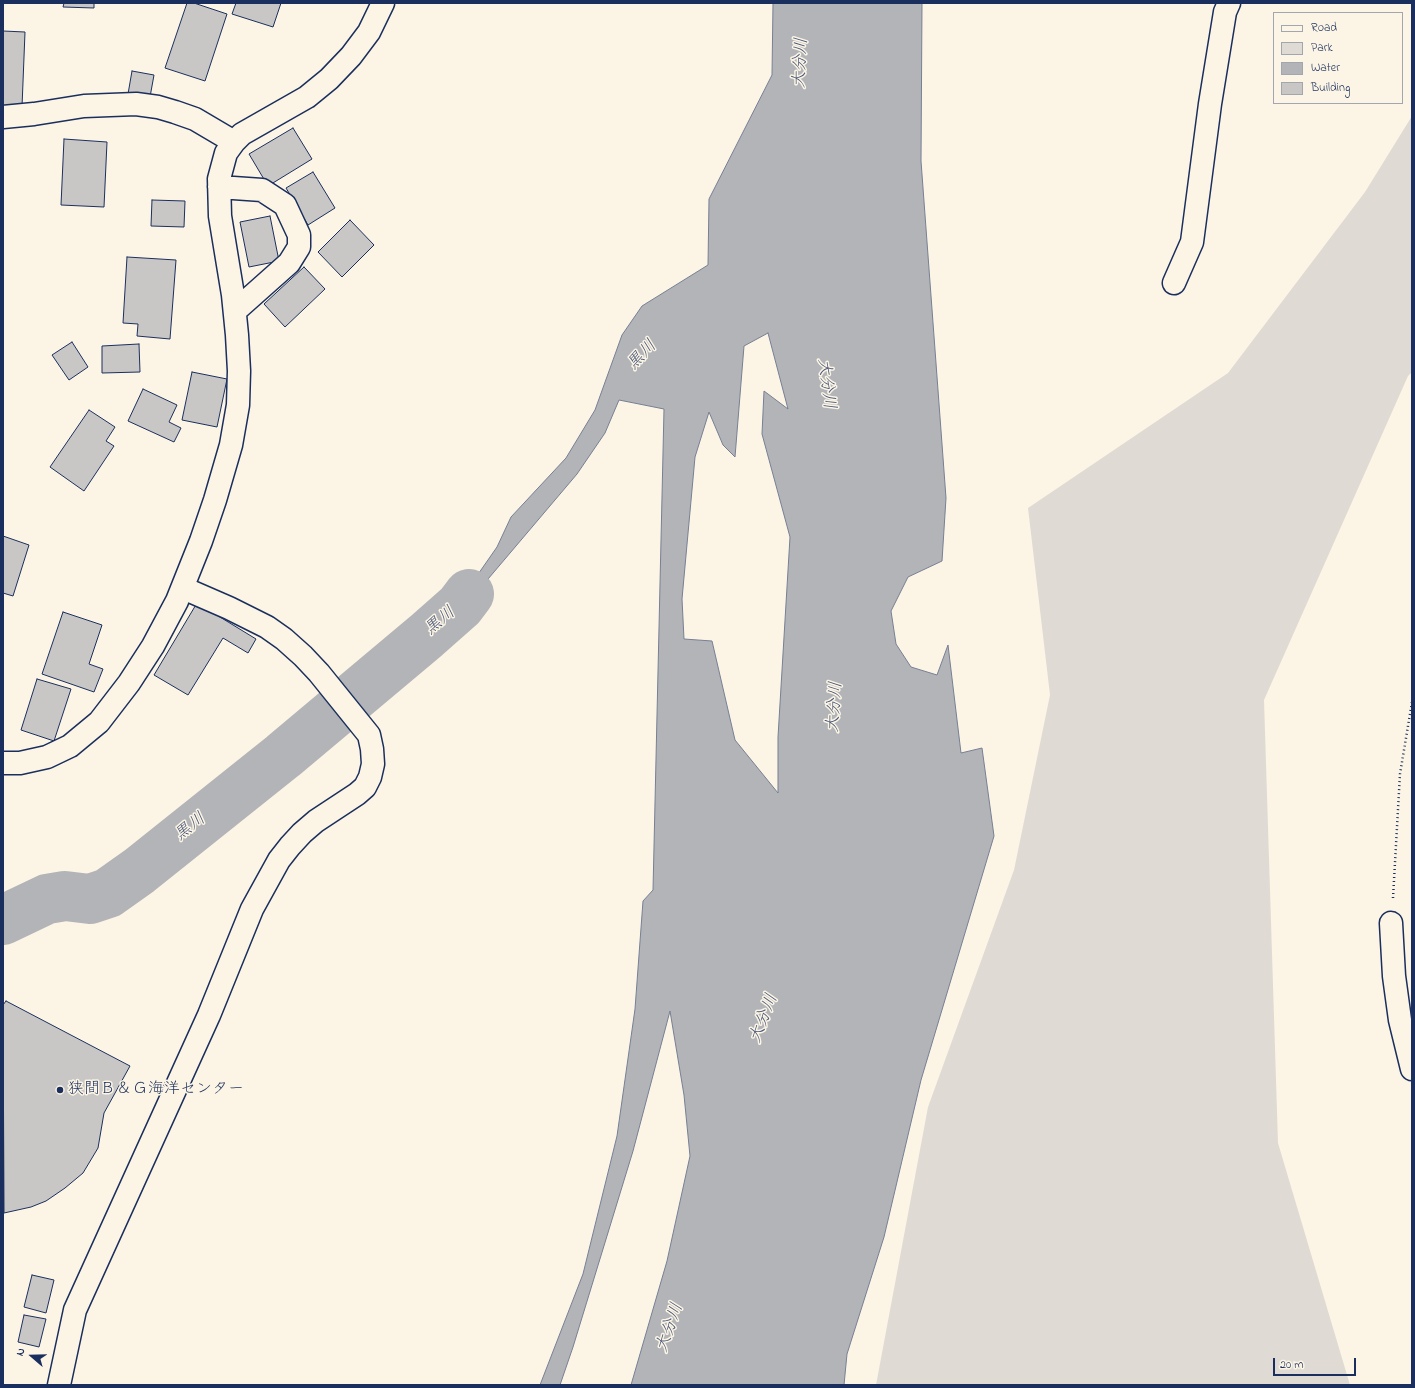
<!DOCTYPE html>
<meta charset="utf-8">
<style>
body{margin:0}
#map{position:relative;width:1415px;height:1388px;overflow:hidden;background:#fcf5e5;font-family:"Indie Flower",sans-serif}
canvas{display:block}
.frame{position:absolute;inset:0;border:4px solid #1b2f5e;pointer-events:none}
.legend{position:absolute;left:1273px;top:12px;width:130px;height:92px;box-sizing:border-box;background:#fcf5e5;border:1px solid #a2a6af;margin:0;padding:5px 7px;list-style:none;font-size:12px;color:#1b2f5e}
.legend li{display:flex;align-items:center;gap:8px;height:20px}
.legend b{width:20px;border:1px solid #a2a6af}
.north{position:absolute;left:12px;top:1336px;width:40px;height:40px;-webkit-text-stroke:3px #fcf5e5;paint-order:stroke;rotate:290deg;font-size:11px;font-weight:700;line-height:16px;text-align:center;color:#1b2f5e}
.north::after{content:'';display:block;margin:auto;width:14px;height:18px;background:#1b2f5e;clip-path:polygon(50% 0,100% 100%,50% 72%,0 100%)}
.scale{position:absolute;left:1273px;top:1358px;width:83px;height:18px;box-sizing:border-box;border:2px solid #1b2f5e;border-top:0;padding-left:5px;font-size:12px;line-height:14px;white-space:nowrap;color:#1b2f5e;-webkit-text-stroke:3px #fcf5e5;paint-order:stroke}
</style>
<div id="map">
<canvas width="1415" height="1388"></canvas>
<div class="frame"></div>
<ul class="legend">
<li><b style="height:5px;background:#fcf5e5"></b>Road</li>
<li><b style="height:11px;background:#dfdbd4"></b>Park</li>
<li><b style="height:11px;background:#b2b4b8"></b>Water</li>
<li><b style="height:11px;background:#c8c7c6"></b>Building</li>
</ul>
<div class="north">N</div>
<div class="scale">20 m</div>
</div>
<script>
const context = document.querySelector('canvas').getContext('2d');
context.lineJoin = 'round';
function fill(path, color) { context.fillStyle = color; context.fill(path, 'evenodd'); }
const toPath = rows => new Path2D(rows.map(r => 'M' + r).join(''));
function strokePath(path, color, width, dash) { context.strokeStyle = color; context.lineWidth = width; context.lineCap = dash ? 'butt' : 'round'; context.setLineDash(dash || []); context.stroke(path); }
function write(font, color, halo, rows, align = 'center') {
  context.font = font + ' "Indie Flower","Klee One",sans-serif'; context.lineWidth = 3; context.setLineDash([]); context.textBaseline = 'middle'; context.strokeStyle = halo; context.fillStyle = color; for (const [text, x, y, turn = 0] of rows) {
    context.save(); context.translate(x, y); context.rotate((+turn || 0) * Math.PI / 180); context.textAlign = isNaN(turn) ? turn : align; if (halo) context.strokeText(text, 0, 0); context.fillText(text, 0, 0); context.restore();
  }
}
const green = toPath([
 [1412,116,1412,372,1408,376,1264,700,1278,1143,1350,1385,876,1385,928,1107,1014,870,1050,695,1028,508,1228,373,1365,192]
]);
const water = toPath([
 [773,3,922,3,921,161,946,498,942,561,908,577,891,611,896,644,911,667,937,675,948,645,961,753,982,748,994,836,921,1080,884,1237,847,1354,844,1385,631,1385,667,1261,690,1156,684,1095,670,1011,633,1151,573,1347,560,1385,540,1385,583,1274,617,1136,635,1009,643,901,653,890,664,409,619,400,605,433,577,474,466,605,418,652,421,633,447,604,474,580,497,547,511,517,566,458,595,410,622,335,642,306,708,265,709,199,772,75,773,3],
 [768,333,788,409,764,391,762,434,790,537,778,737,778,793,735,740,712,641,684,639,682,599,695,457,709,412,723,445,735,457,744,346,768,333]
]);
const river = toPath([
 [3,920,47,899,65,896,90,899,108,893,139,871,283,756,426,636,460,606,469,594]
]);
const building = toPath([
 [64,3,94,3,94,8,63,7,64,3],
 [187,3,194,3,227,14,205,81,165,68,187,3],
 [236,3,281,3,273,27,232,14,236,3],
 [3,31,25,32,22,107,3,106,3,31],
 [132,71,154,75,150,97,128,94,132,71],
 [293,128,312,159,268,186,249,154,293,128],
 [64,139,107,142,104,207,61,205,64,139],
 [313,172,335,208,308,225,286,188,313,172],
 [152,200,185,201,184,227,151,226,152,200],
 [270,216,279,261,249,267,240,222,270,216],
 [350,220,374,245,342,277,318,252,350,220],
 [127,257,176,260,170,339,137,336,138,324,123,323,127,257],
 [304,267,325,289,285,327,264,304,304,267],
 [72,342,88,367,69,380,52,355,72,342],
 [139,344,140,372,102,373,102,346,139,344],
 [192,372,227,379,217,427,182,420,192,372],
 [143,389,177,405,169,422,181,428,174,442,128,421,143,389],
 [89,410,115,427,106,441,114,446,84,491,50,467,89,410],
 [3,536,29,545,13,596,3,593,3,536],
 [197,603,256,639,248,653,223,638,188,695,154,675,197,603],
 [63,612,102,625,89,664,103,669,94,692,42,674,63,612],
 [37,679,71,689,54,741,21,730,37,679],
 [6,1001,130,1066,104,1113,98,1148,83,1173,65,1188,46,1201,31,1207,4,1213,3,1005,6,1001],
 [32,1275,54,1280,46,1313,24,1307,32,1275],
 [24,1315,46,1319,39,1347,18,1342,24,1315]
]);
const path = toPath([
 [1393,898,1400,774,1412,702]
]);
const street = toPath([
 [3,117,34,114,84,106,136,104,158,107,175,112,195,119,234,142],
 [219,187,262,190,285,205,299,235,299,247,289,263,235,311],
 [1174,283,1192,242,1210,104,1225,12,1229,3],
 [3,763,20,763,47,757,70,746,99,722,129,683,153,646,177,601,201,541,215,500,231,445,238,405,239,371,237,335,233,295,220,216,219,179,226,153,234,142,242,134,307,97,329,79,351,56,369,32,383,3],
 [1391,923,1394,976,1400,1020,1412,1069],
 [59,1385,75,1310,209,1015,252,909,279,860,290,846,302,833,316,821,357,794,365,787,370,777,373,764,372,749,369,735,319,673,303,656,284,639,267,627,229,608,183,588]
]);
const markers = [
 [60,1090,4,"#1b2f5e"]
];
const poiNames = [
 ["狭間Ｂ＆Ｇ海洋センター",68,1090]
];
const waterNames = [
 ["大分川",802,63,-87],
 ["黒川",643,356,-46],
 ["大分川",825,384,83],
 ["黒川",441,622,-40],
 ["大分川",836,707,-86],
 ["黒川",191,828,-38],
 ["大分川",765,1019,-69],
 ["大分川",671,1328,-71]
];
fill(green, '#dfdbd4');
fill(water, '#b2b4b8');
strokePath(water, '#767f94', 1);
strokePath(river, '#b2b4b8', 50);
fill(building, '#c8c7c6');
strokePath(building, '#1b2f5e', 1);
strokePath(street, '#1b2f5e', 25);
strokePath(path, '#1b2f5e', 2.5, [1, 3]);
strokePath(street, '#fcf5e5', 22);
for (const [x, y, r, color] of markers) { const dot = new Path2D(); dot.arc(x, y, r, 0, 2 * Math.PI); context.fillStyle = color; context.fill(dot); strokePath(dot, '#fcf5e5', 1.5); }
write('16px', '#1b2f5e', '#fcf5e5', poiNames, 'left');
write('italic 17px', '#485779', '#fcf5e5', waterNames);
</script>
